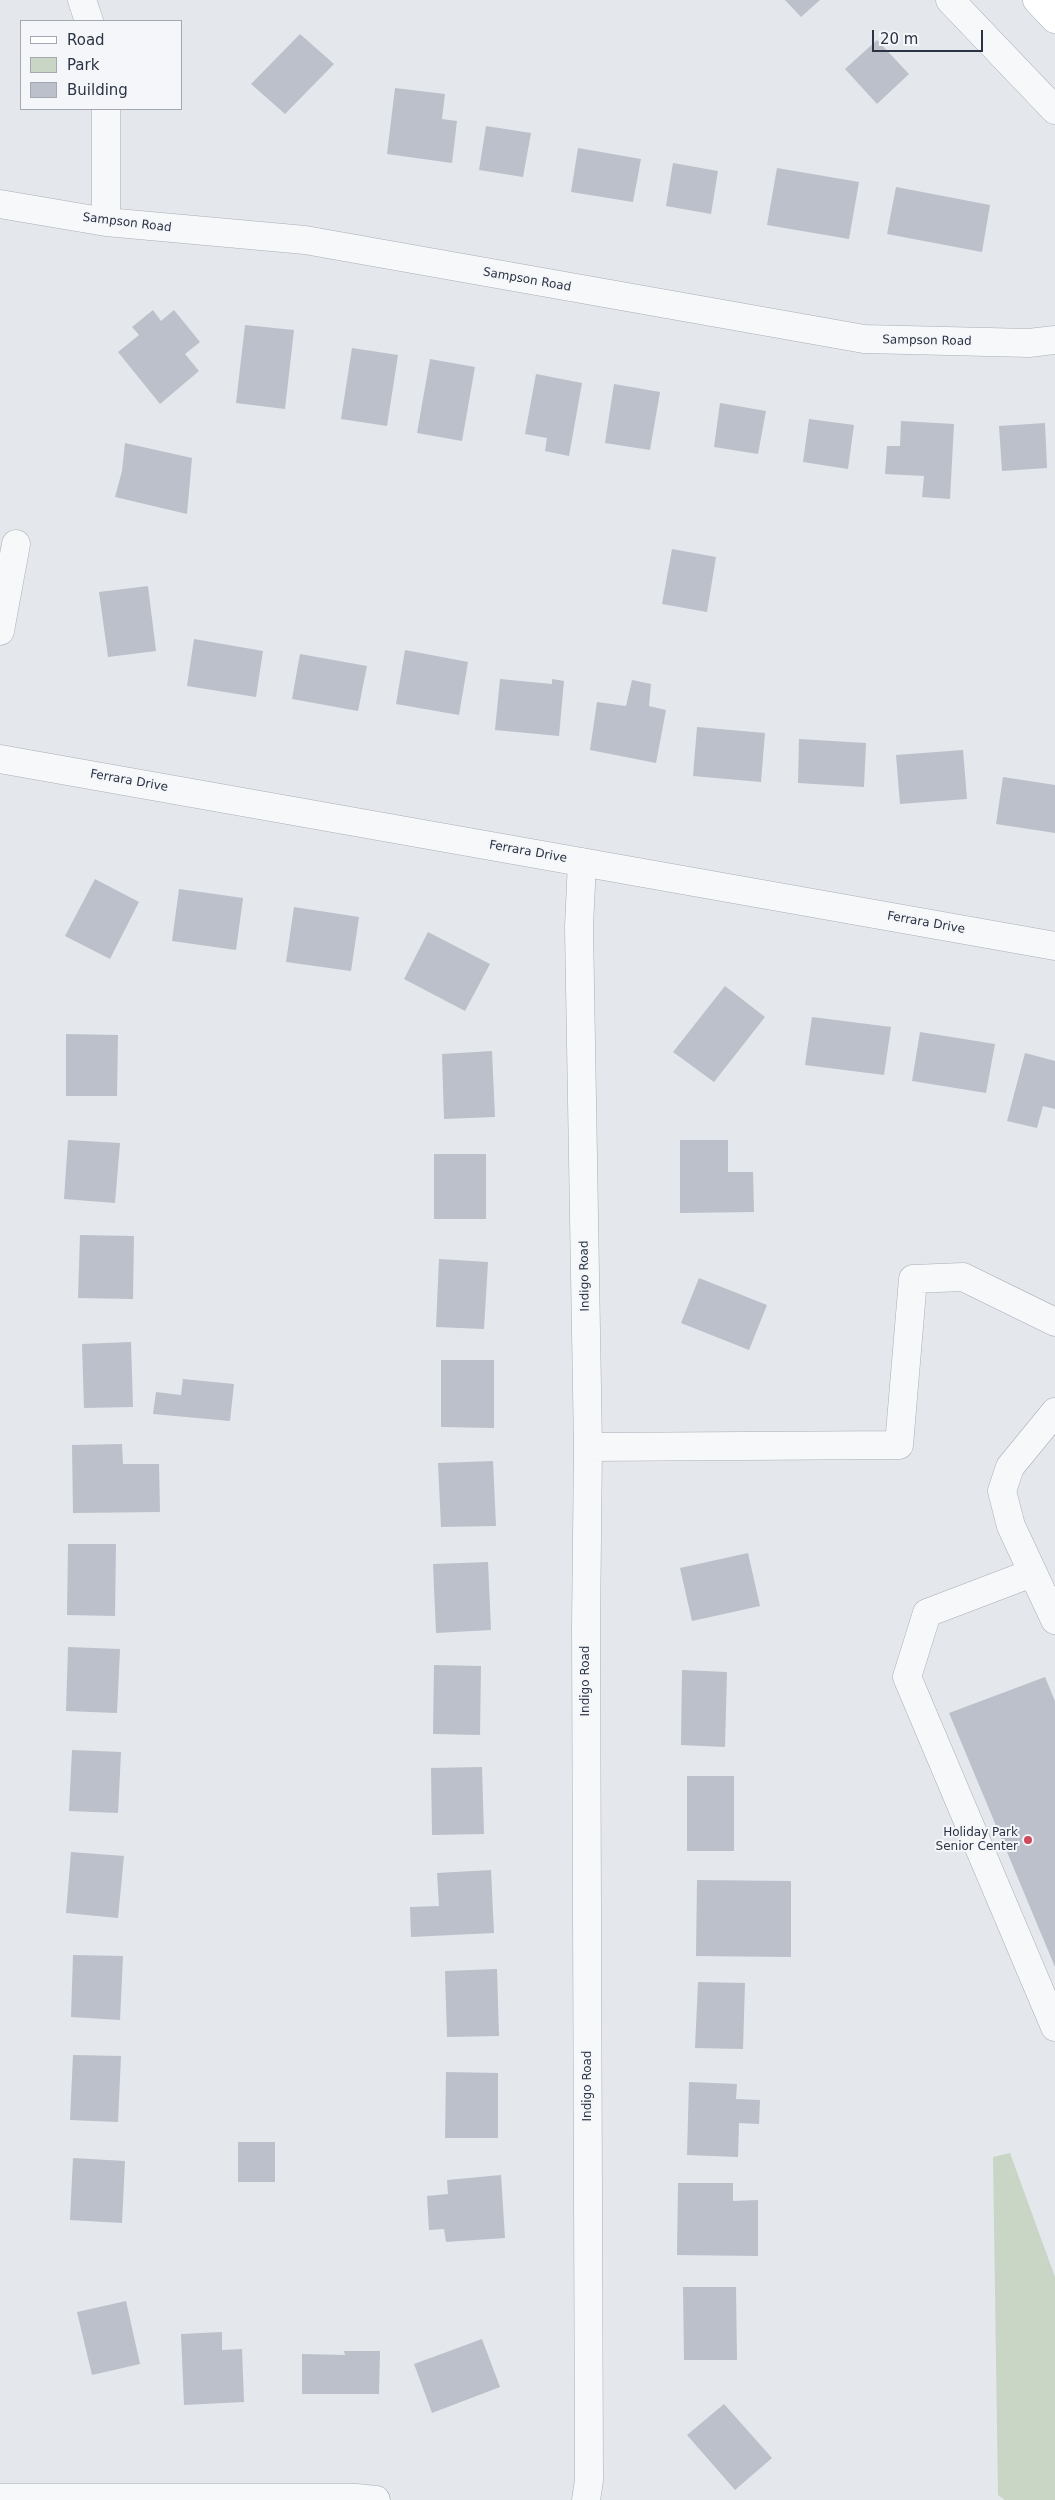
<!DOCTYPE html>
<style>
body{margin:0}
#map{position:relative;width:1055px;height:2500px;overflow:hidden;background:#e4e7ec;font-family:"DejaVu Sans",sans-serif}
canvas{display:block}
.legend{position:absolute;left:20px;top:20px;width:162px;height:90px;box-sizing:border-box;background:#f4f6f9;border:1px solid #a4a8b1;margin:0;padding:6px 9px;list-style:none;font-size:15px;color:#2b3445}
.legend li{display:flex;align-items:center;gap:10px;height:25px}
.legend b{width:25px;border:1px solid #a4a8b1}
.scale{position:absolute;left:872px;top:30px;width:111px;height:22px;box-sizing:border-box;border:2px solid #2b3445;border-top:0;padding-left:6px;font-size:15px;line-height:18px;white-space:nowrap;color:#2b3445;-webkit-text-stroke:4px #f4f6f9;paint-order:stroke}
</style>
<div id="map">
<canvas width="1055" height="2500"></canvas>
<ul class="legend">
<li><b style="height:6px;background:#fff"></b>Road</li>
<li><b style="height:14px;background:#c9d6c5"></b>Park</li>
<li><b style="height:14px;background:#bbc0ca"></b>Building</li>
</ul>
<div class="scale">20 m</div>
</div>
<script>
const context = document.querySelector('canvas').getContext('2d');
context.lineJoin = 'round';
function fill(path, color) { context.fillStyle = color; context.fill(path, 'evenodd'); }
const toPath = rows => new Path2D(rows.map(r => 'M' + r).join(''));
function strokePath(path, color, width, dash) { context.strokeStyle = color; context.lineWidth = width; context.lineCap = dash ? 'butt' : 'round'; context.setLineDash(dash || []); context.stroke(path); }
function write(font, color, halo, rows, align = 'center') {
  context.font = font + ' "DejaVu Sans",sans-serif'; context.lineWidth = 4; context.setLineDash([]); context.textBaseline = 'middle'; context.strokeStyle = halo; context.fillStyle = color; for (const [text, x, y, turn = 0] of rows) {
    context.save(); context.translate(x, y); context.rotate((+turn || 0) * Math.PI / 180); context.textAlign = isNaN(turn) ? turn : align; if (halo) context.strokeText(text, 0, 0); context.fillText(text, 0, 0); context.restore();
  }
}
const green = toPath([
 [1010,2153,1055,2277,1055,2500,1005,2500,998,2495,993,2157]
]);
const building = toPath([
 [785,0,820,0,801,17],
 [300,34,334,64,285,114,251,84],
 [877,40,909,74,877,104,845,69],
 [395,88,445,94,442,119,457,121,452,163,387,154],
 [486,126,531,133,523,177,479,170],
 [578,148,641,159,633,202,571,192],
 [673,163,718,171,711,214,666,206],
 [777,168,859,182,849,239,767,225],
 [896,187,990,205,982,252,887,234],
 [153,310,161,321,174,310,200,342,185,354,199,371,160,404,118,352,139,335,132,327],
 [245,325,294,330,285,409,236,403],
 [352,348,398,355,387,426,341,419],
 [430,359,475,367,462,441,417,433],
 [536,374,582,383,569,456,545,451,547,438,525,434],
 [614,384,660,392,650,450,605,443],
 [720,403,766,411,758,454,714,447],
 [809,419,854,425,848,469,803,462],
 [901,421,954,424,950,499,922,497,924,476,885,474,887,446,900,446],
 [1045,423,1047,468,1002,471,999,426],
 [125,443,192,458,187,514,115,497,122,471],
 [672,549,716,557,707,612,662,604],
 [148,586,156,651,108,657,99,592],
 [194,639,263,651,256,697,187,686],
 [405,650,468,662,459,715,396,704],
 [300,654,367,666,358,711,292,699],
 [500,679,552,684,552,679,564,681,559,736,495,730],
 [632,680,651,684,649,706,666,710,656,763,590,750,597,702,626,706],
 [697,727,765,733,761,782,693,776],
 [799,739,866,743,864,787,798,783],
 [963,750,967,799,900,804,896,755],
 [1003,777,1055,785,1055,833,996,824],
 [95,879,139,902,110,959,65,936],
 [179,889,243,898,236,950,172,941],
 [294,907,359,917,351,971,286,962],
 [428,932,490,964,465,1011,404,979],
 [725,986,765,1017,714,1082,673,1052],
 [812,1017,891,1027,884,1075,805,1065],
 [920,1032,995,1044,986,1093,912,1081],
 [66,1034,118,1035,117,1096,66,1096],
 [492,1051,495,1117,444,1119,442,1054],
 [1025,1053,1055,1061,1055,1109,1043,1106,1037,1128,1007,1121],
 [68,1140,120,1143,115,1203,64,1199],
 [680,1140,728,1140,728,1172,753,1172,754,1212,680,1213],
 [434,1154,486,1154,486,1219,434,1219],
 [80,1235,134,1236,133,1299,78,1298],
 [439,1259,488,1262,484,1329,436,1327],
 [699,1278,767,1305,749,1350,681,1323],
 [131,1342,133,1407,84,1408,82,1344],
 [441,1360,494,1360,494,1428,441,1427],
 [183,1379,234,1384,230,1421,153,1414,156,1392,181,1395],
 [122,1444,123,1464,159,1464,160,1512,73,1513,72,1445],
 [493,1461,496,1526,441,1527,438,1463],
 [68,1544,116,1544,115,1616,67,1615],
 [748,1553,760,1606,692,1621,680,1568],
 [488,1562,491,1630,436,1633,433,1564],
 [68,1647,120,1649,117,1713,66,1711],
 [434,1665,481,1666,480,1735,433,1734],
 [682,1670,727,1672,725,1747,681,1745],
 [1045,1677,1055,1701,1055,1967,949,1713],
 [72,1750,121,1752,118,1813,69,1811],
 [482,1767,484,1834,432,1835,431,1768],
 [687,1776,734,1776,734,1851,687,1851],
 [71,1852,124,1856,118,1918,66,1913],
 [491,1870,494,1933,411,1937,410,1907,439,1906,437,1873],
 [697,1880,791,1881,791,1957,696,1956],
 [73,1955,123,1956,120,2020,71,2017],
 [497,1969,499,2036,447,2037,445,1971],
 [698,1982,745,1983,743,2049,695,2048],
 [73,2055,121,2056,118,2122,70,2120],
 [446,2072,498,2073,498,2138,445,2138],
 [689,2082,737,2084,736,2099,760,2100,759,2124,739,2123,738,2157,687,2155],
 [238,2142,275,2142,275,2182,238,2182],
 [73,2158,125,2161,122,2223,70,2220],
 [501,2175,505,2238,446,2242,444,2229,429,2230,427,2196,448,2194,447,2180],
 [678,2183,733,2183,733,2201,758,2200,758,2256,677,2255],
 [683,2287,736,2287,737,2360,684,2360],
 [126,2301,140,2364,92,2375,77,2312],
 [222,2332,222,2350,242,2349,244,2402,184,2405,181,2334],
 [482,2339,500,2387,432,2413,414,2364],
 [344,2351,380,2351,379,2394,302,2394,302,2354,345,2355],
 [724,2404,772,2458,735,2490,687,2435]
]);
const minor = toPath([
 [82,0,89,21],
 [950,0,1055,110],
 [0,204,106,222,305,240,864,339,1029,343,1055,340],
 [106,222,106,109],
 [0,631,16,544],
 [0,759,1055,946],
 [582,862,579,927,588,1447,586,1627,589,2480,586,2500],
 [1055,1412,1010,1467,1002,1491,1011,1526,1055,1620],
 [588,1447,899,1445,913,1279,963,1277,1055,1322],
 [1032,1573,927,1613,907,1677,1055,2027],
 [0,2498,356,2498,376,2500]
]);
const major = toPath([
 [1037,0,1055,19]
]);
const markers = [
 [1028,1840,5,"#d1495b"]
];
const streetNames = [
 ["Sampson Road",127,223,7],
 ["Sampson Road",527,280,10],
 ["Sampson Road",927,341,1],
 ["Ferrara Drive",129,781,10],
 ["Ferrara Drive",528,852,10],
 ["Ferrara Drive",926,923,10],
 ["Indigo Road",585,1276,-91],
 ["Indigo Road",586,1681,-90],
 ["Indigo Road",588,2086,-90]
];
const poiNames = [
 ["Holiday Park",1018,1833],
 ["Senior Center",1018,1847]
];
fill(green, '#c9d6c5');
fill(building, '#bbc0ca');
strokePath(minor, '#a9aeb7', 29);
strokePath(major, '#a3abb8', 29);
strokePath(minor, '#f7f8fa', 28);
strokePath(major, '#fff', 28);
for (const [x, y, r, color] of markers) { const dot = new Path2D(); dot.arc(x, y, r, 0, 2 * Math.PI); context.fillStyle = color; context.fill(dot); strokePath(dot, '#f4f6f9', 2); }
write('12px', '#2b3445', '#f4f6f9', streetNames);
write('12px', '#2b3445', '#f4f6f9', poiNames, 'right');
</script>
